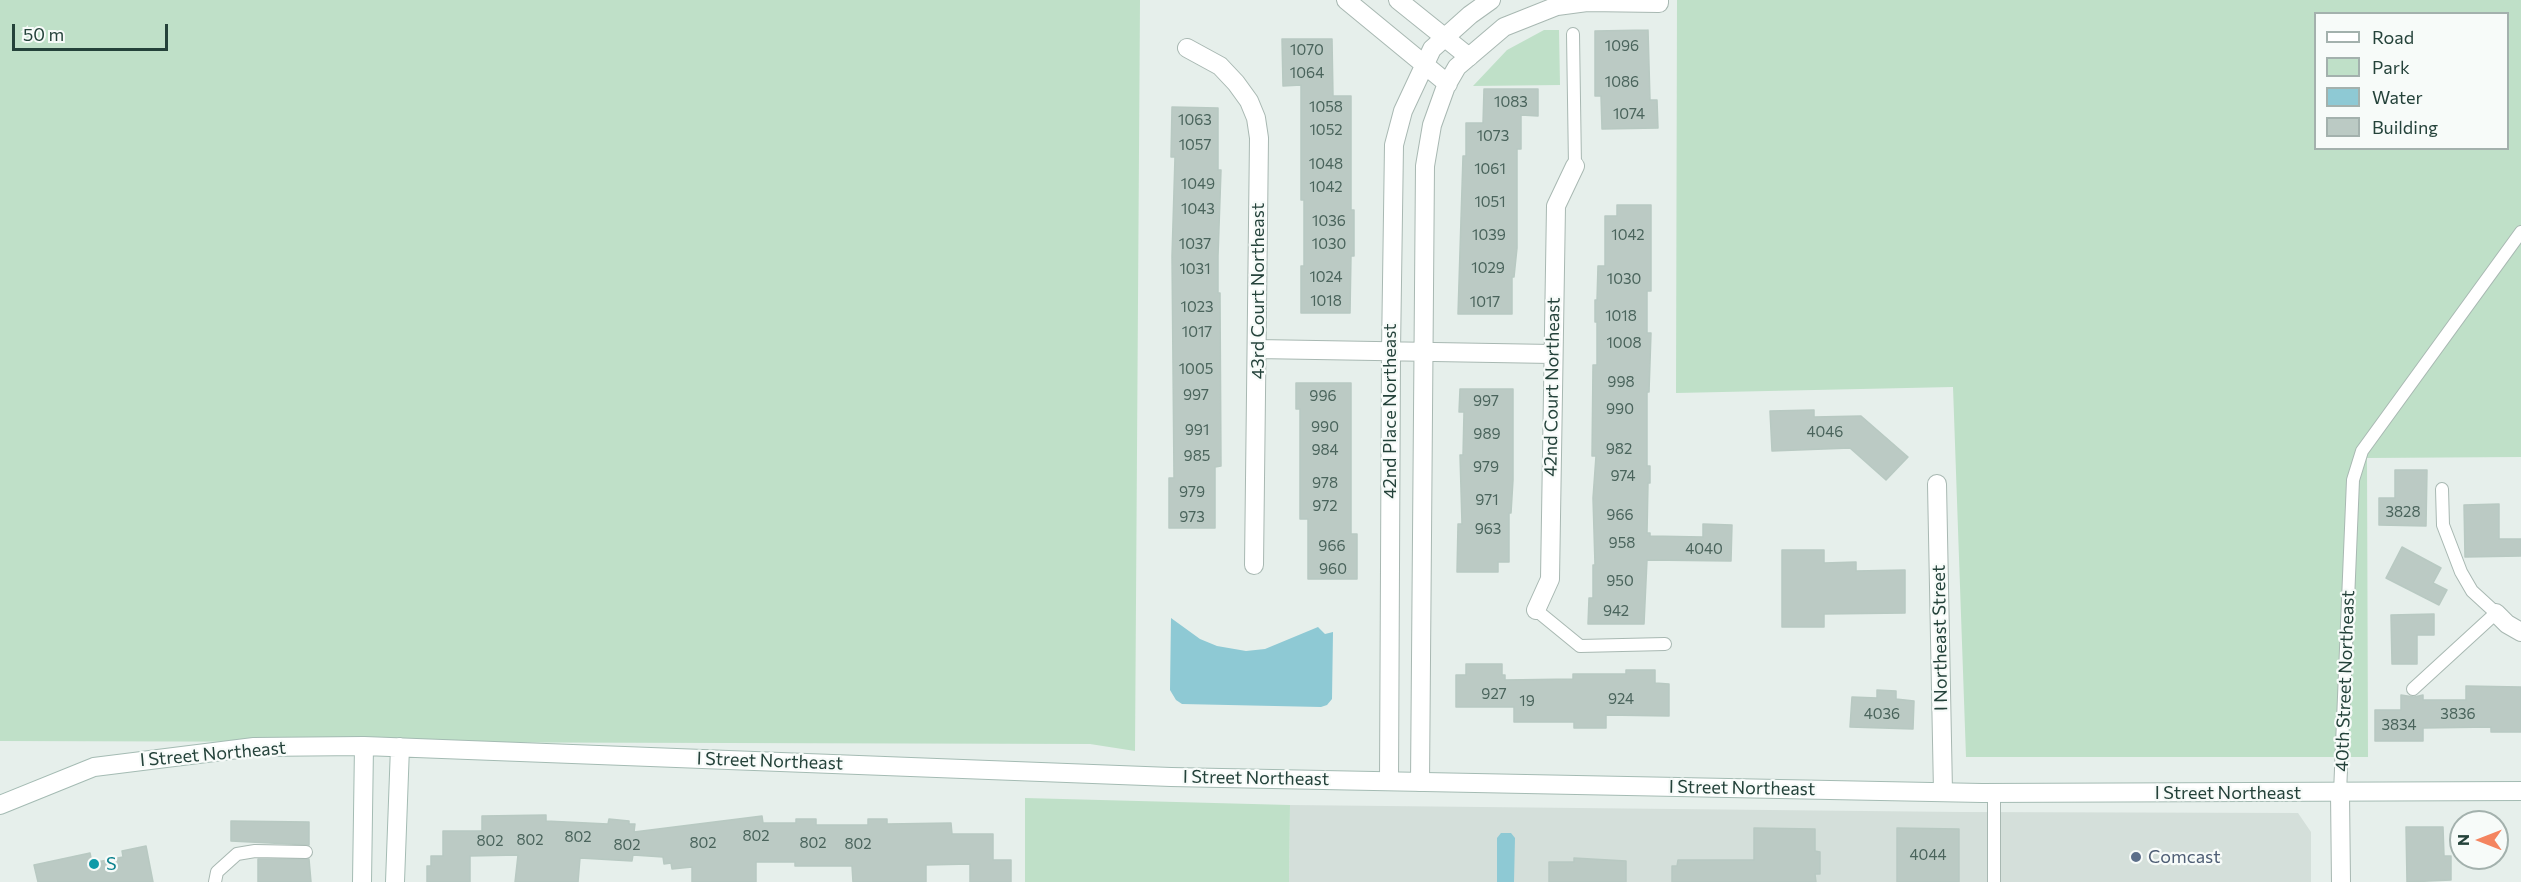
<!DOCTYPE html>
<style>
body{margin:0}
#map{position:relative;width:2521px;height:882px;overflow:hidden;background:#e6efeb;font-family:Commissioner,sans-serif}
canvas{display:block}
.legend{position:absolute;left:2314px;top:12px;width:195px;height:138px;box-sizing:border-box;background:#f7fbf9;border:2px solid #a3b1ad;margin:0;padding:8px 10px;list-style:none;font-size:18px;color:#24423a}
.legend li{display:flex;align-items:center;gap:12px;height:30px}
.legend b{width:30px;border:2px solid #a3b1ad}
.north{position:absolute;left:2449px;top:810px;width:60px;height:60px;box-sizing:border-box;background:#f7fbf9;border:2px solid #a3b1ad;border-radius:50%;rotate:270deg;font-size:16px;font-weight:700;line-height:24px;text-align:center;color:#24423a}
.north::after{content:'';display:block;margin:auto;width:21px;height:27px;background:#f4845f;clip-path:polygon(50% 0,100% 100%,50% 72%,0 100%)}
.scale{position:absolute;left:12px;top:24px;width:156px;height:27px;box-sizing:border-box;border:3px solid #24423a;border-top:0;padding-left:8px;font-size:18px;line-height:21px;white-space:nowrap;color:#24423a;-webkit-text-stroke:4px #f7fbf9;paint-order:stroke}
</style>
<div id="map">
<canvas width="2521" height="882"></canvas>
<ul class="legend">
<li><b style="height:8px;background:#fff"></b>Road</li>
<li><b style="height:16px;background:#bfe0c8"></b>Park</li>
<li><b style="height:16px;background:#8ec9d4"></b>Water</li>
<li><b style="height:16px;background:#bbcac4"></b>Building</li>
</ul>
<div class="north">N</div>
<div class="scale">50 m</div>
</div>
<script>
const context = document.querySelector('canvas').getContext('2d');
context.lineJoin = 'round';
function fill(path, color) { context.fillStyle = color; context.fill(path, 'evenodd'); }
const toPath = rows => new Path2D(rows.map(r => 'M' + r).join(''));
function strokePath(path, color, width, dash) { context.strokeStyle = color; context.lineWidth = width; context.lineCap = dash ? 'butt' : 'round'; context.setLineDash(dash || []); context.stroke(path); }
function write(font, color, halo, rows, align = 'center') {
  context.font = font + ' Commissioner,sans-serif'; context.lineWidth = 4.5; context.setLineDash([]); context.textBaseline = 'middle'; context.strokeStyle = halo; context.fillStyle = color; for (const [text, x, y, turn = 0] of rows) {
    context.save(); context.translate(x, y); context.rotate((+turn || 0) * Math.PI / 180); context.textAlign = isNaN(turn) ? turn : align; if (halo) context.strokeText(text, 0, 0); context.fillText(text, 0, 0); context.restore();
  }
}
const built = toPath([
 [1290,805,1961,812,2298,813,2311,832,2311,882,1289,882]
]);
const green = toPath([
 [0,0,1140,0,1135,751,1090,744,0,741],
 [1677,0,2521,0,2521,457,2367,458,2368,757,1966,757,1953,387,1676,393],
 [2316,14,2508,14,2508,148,2316,148],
 [1544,30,1559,30,1560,85,1473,86,1507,50],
 [1025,798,1290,805,1289,882,1025,882]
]);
const water = toPath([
 [1171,618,1200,639,1217,646,1246,651,1265,649,1318,627,1325,634,1333,632,1332,699,1327,705,1321,707,1182,704,1176,700,1170,690],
 [1501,833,1511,833,1515,838,1514,882,1497,882,1497,838]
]);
const building = toPath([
 [1648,30,1650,100,1657,100,1658,128,1602,129,1601,96,1595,96,1595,31,1648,30],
 [1282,39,1332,39,1333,96,1351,96,1351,210,1354,210,1354,256,1351,256,1350,313,1301,313,1301,266,1304,266,1304,200,1301,200,1301,85,1283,86,1282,39],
 [1484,89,1538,89,1538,116,1521,115,1521,149,1517,149,1517,248,1514,277,1512,277,1512,314,1458,314,1463,156,1466,156,1466,123,1483,123,1484,89],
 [1172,107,1218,108,1218,170,1221,170,1218,256,1218,293,1220,293,1221,466,1215,467,1215,528,1169,528,1169,478,1174,478,1172,256,1175,157,1171,157,1172,107],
 [1617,205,1651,205,1651,291,1647,291,1647,333,1651,333,1649,392,1647,392,1647,466,1650,466,1650,483,1648,483,1647,533,1650,533,1650,536,1703,537,1703,524,1732,525,1731,561,1647,560,1644,624,1588,624,1589,598,1593,598,1593,565,1595,565,1593,498,1596,456,1592,456,1593,365,1597,365,1597,322,1595,322,1595,300,1597,300,1598,266,1605,266,1605,216,1617,216,1617,205],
 [1296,383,1351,383,1351,534,1357,534,1357,579,1308,579,1308,519,1300,519,1300,409,1296,409,1296,383],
 [1460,389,1513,389,1513,480,1511,513,1509,513,1509,562,1498,562,1498,572,1457,572,1458,524,1462,524,1460,455,1463,455,1464,412,1459,412,1460,389],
 [1814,410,1814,417,1861,416,1908,457,1886,480,1850,448,1772,451,1770,411,1814,410],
 [2395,470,2427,470,2426,526,2379,525,2379,498,2395,498,2395,470],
 [2499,504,2499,539,2521,539,2521,556,2465,557,2464,505,2499,504],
 [2402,547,2441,568,2433,583,2447,590,2439,605,2386,578,2402,547],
 [1782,550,1824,550,1824,563,1856,562,1856,571,1905,570,1905,613,1824,614,1824,627,1782,627,1782,550],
 [2434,614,2434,635,2417,635,2417,664,2392,664,2391,615,2434,614],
 [1466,664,1502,664,1502,675,1505,675,1505,680,1573,679,1573,674,1626,674,1626,670,1655,670,1655,683,1669,684,1669,716,1606,715,1606,728,1574,728,1574,722,1514,722,1514,707,1456,707,1456,675,1466,675,1466,664],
 [2466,686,2521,687,2521,732,2491,732,2491,727,2423,728,2423,741,2375,741,2375,710,2401,710,2401,695,2414,697,2423,695,2423,700,2466,700,2466,686],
 [1877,690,1896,691,1896,699,1914,701,1913,729,1850,727,1852,697,1877,698,1877,690],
 [546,815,546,821,608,824,609,819,629,821,629,824,635,824,634,832,762,816,763,823,796,823,796,819,816,819,816,825,868,825,868,819,887,819,887,824,951,823,952,834,993,834,993,860,1011,860,1011,882,970,882,970,864,926,865,926,882,853,882,852,866,795,866,795,862,756,862,756,882,692,882,692,867,672,869,671,863,664,864,663,857,633,855,632,861,580,858,578,882,515,882,518,855,470,856,470,882,427,882,427,866,431,866,431,856,443,856,443,831,482,831,482,816,546,815],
 [231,821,309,822,309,845,231,841,231,821],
 [2406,827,2443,827,2444,856,2451,856,2451,880,2407,882,2406,827],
 [1754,828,1815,829,1815,851,1820,852,1820,874,1815,874,1816,882,1672,882,1672,866,1677,866,1678,860,1754,860,1754,828],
 [1897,828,1959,829,1959,882,1897,882,1897,828],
 [146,846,153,882,38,882,34,865,90,853,92,863,123,857,122,851,146,846],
 [1574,858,1626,861,1626,882,1549,882,1549,862,1574,862,1574,858],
 [258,859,309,859,311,882,258,882,258,859]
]);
const lane = toPath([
 [1573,34,1575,166],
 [1536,610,1580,646,1665,644],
 [2413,689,2496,613,2472,591,2461,572,2443,525,2442,489],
 [1994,793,1994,882],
 [2340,793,2353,480,2362,451,2521,232],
 [215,882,217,872,237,854,255,851,306,852]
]);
const street = toPath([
 [1346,0,1448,84],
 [1398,0,1469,57],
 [1187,48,1220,66,1236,83,1249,101,1256,118,1259,138,1254,565],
 [1257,349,1552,354],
 [1937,484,1943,792],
 [1536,610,1550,579,1556,206,1575,166],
 [2496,613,2507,624,2521,632],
 [1389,781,1391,351,1394,145,1403,111,1432,49,1470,15,1491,0],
 [1420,782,1425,166,1432,125,1446,86,1457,67,1504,27,1557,6,1587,2,1659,3,1659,0],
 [2340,793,2341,882]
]);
const secondary = toPath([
 [0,805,94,767,254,747,364,746,1171,777,1982,793,2521,791],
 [362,882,364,746],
 [395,882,400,747]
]);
const markers = [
 [2136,857,6,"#5c6f8a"],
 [94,864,6,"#0f9aa8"]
];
const numberNames = [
 ["1096",1622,46],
 ["1070",1307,50],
 ["1064",1307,73],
 ["1086",1622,82],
 ["1083",1511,102],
 ["1058",1326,107],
 ["1074",1629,114],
 ["1063",1195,120],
 ["1052",1326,130],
 ["1073",1493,136],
 ["1057",1195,145],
 ["1048",1326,164],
 ["1061",1490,169],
 ["1049",1198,184],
 ["1042",1326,187],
 ["1051",1490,202],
 ["1043",1198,209],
 ["1036",1329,221],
 ["1039",1489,235],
 ["1042",1628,235],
 ["1037",1195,244],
 ["1030",1329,244],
 ["1029",1488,268],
 ["1031",1195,269],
 ["1024",1326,277],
 ["1030",1624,279],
 ["1018",1326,301],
 ["1017",1485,302],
 ["1023",1197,307],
 ["1018",1621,316],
 ["1017",1197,332],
 ["1008",1624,343],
 ["1005",1196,369],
 ["998",1621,382],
 ["997",1196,395],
 ["996",1323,396],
 ["997",1486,401],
 ["990",1620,409],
 ["990",1325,427],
 ["991",1197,430],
 ["4046",1825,432],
 ["989",1487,434],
 ["982",1619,449],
 ["984",1325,450],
 ["985",1197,456],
 ["979",1486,467],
 ["974",1623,476],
 ["978",1325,483],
 ["979",1192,492],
 ["971",1487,500],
 ["972",1325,506],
 ["3828",2403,512],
 ["966",1620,515],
 ["973",1192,517],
 ["963",1488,529],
 ["958",1622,543],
 ["966",1332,546],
 ["4040",1704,549],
 ["960",1333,569],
 ["950",1620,581],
 ["942",1616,611],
 ["927",1494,694],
 ["924",1621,699],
 ["19",1527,701],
 ["4036",1882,714],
 ["3836",2458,714],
 ["3834",2399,725],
 ["802",756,836],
 ["802",578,837],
 ["802",530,840],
 ["802",490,841],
 ["802",703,843],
 ["802",813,843],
 ["802",858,844],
 ["802",627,845],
 ["4044",1928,855]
];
const streetNames = [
 ["43rd Court Northeast",1258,291,-90],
 ["42nd Court Northeast",1552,387,-89],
 ["42nd Place Northeast",1390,411,-90],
 ["I Northeast Street",1940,638,-91],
 ["40th Street Northeast",2345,681,-88],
 ["I Street Northeast",213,754,-5],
 ["I Street Northeast",770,761,2],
 ["I Street Northeast",1256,778,1],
 ["I Street Northeast",1742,788,1],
 ["I Street Northeast",2228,793]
];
const serviceNames = [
 ["Comcast",2148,857]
];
const cultureNames = [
 ["S",106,864]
];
fill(built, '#d4dfda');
fill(green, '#bfe0c8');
fill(water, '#8ec9d4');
fill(building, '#bbcac4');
strokePath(building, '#b8c9c2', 1.5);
strokePath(lane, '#a8b8b2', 14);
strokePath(street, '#a8b8b2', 20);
strokePath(secondary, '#a4bbb3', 20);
strokePath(lane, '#fff', 12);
strokePath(street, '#fff', 18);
strokePath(secondary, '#fff', 18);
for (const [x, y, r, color] of markers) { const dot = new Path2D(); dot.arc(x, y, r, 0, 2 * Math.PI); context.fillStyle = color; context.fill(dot); strokePath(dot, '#f7fbf9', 2); }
write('15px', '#4a645c', null, numberNames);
write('18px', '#24423a', '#f7fbf9', streetNames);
write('18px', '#4e5e75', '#f7fbf9', serviceNames, 'left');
write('18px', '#0d838f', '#f7fbf9', cultureNames, 'left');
</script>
